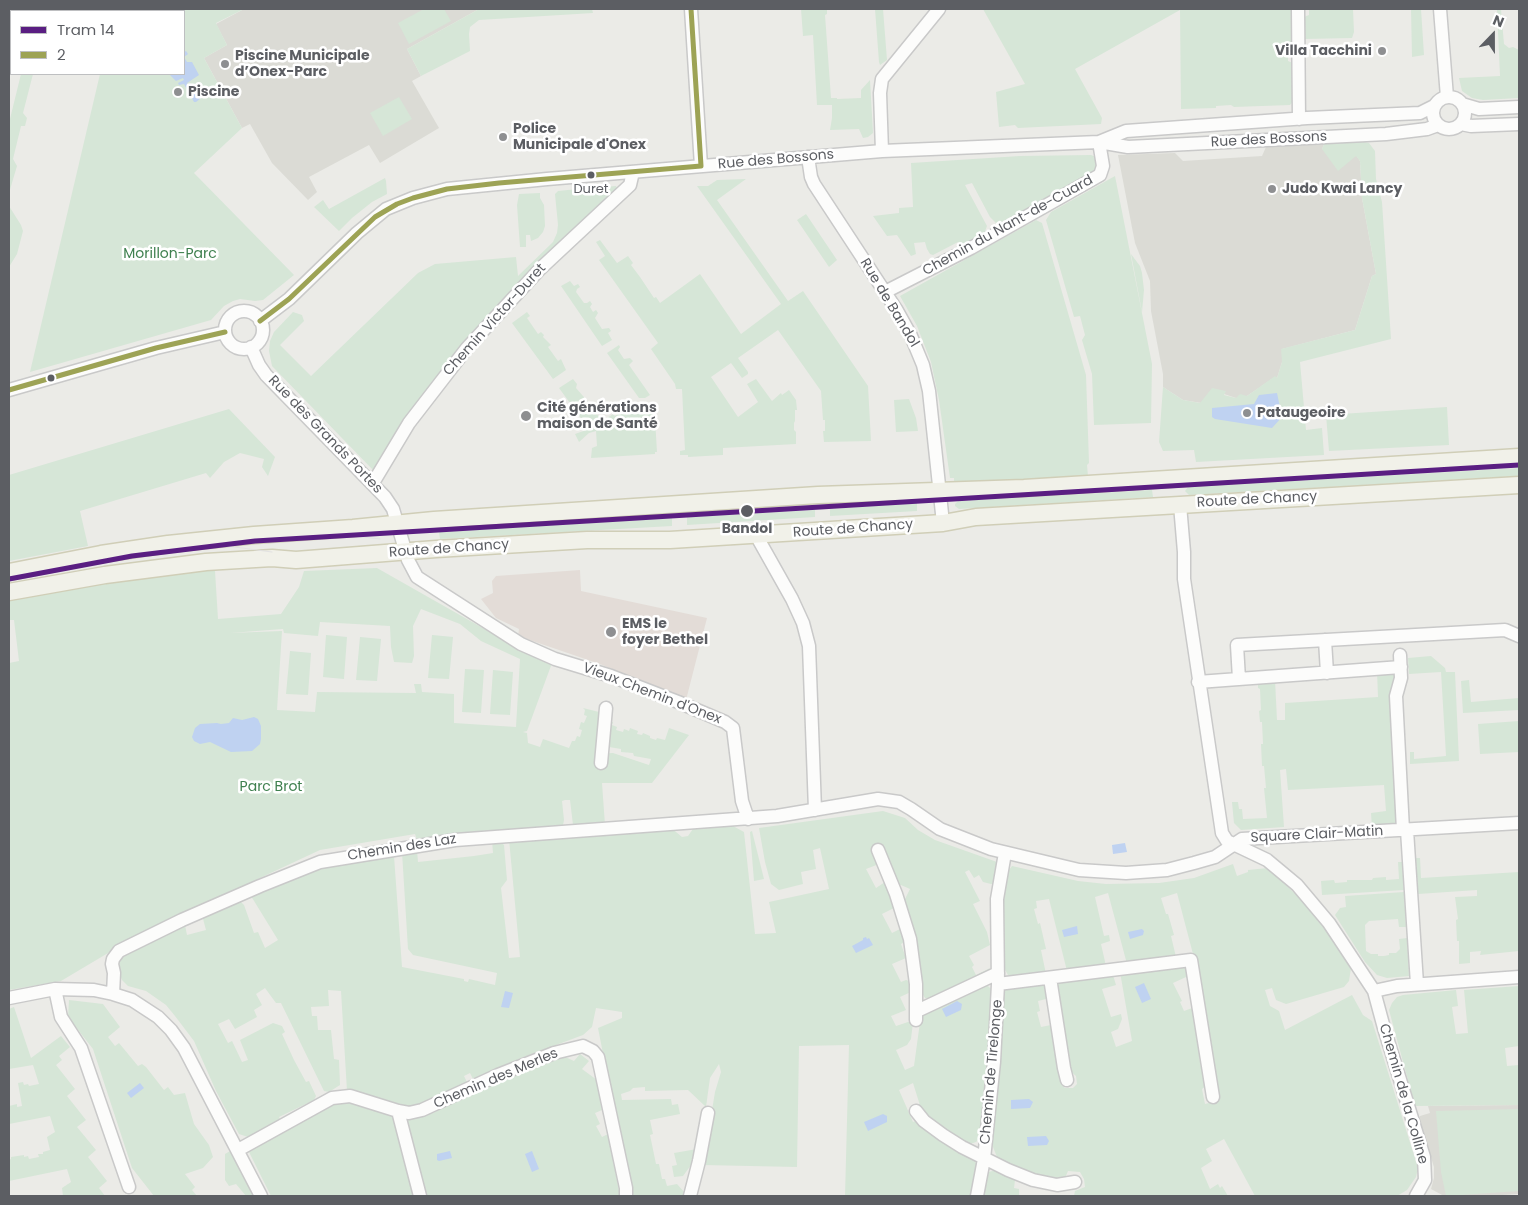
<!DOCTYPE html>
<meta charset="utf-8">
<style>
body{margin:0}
#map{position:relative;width:1528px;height:1205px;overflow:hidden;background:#ebebe7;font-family:Poppins,sans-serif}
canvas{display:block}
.frame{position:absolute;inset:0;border:10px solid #5c5e63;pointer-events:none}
.legend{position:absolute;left:10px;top:10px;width:175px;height:65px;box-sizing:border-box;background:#fff;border:1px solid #bebfc1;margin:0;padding:6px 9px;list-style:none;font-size:15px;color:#5c5e63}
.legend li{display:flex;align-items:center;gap:10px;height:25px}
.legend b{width:25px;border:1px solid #bebfc1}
.north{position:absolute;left:1468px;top:10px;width:50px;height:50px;-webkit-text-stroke:4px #fff;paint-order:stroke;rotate:22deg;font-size:14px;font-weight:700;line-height:20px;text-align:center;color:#5c5e63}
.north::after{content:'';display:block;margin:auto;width:18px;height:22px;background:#5c5e63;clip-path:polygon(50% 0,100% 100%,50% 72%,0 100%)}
</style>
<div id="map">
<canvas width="1528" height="1205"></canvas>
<div class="frame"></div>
<ul class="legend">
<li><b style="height:6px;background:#5a1e82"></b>Tram 14</li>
<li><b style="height:6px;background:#9da355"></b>2</li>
</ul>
<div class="north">N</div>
</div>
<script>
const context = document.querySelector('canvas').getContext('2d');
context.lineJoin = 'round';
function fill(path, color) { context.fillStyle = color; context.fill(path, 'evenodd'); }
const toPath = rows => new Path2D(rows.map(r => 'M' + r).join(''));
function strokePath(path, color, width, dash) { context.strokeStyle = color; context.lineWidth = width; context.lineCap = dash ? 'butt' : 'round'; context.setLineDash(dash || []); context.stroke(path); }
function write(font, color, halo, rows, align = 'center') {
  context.font = font + ' Poppins,sans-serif'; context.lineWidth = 5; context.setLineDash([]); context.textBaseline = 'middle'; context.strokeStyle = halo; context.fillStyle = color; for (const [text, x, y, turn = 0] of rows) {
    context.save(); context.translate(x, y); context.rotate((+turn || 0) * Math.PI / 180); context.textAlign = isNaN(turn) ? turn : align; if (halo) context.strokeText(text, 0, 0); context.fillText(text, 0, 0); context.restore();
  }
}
const education = toPath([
 [244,9,479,9,407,49,421,76,412,81,439,128,380,163,369,145,309,177,317,192,308,200,272,163,250,124,242,128,204,58,227,45,216,24],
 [1324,144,1322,149,1357,156,1360,161,1362,198,1376,274,1372,276,1355,330,1282,349,1282,362,1277,378,1275,377,1247,396,1236,398,1224,394,1225,391,1201,403,1183,400,1163,387,1163,374,1151,311,1150,281,1135,243,1118,155,1175,153,1183,161,1262,156,1266,147],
 [1519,1105,1519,1194,1486,1196,1444,1196,1431,1189,1434,1178,1434,1167,1419,1119,1420,1116,1430,1113,1428,1106]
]);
const medical = toPath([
 [580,570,581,591,707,618,686,700,600,664,518,636,519,629,496,618,481,599,493,593,492,581,496,576]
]);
const green = toPath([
 [168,9,244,9,216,23,227,45,204,58,242,128,194,173,294,275,263,300,255,301,240,299,233,301,224,306,211,320,30,372,100,74,184,74,184,11,163,11],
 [424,9,444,9,451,21,409,44,398,23],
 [479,9,592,9,593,13,479,20,470,27,469,34,470,51,421,76,407,49],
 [801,9,827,9,827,14,825,15,831,98,837,98,837,99,861,98,861,90,870,80,873,133,868,137,863,138,859,129,830,130,832,118,832,105,817,105,813,35,803,36],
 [875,9,883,9,887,60,880,65,879,62],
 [983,9,1293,9,1292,21,1294,22,1294,54,1288,56,1288,61,1295,64,1295,99,1290,105,1234,107,1231,105,1216,106,1216,108,1181,109,1180,10,1075,69,1102,118,1101,124,1018,128,1015,125,999,127,996,92,1025,84],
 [1309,9,1353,9,1354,32,1352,38,1304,39,1304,17,1309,15],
 [1411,9,1421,9,1424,55,1412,57],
 [1497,9,1501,9,1504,44,1509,48,1513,47,1519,50,1519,98,1483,100,1472,98,1462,91,1459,78,1500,76],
 [21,74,33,74,23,113,27,118,25,126,21,126,13,159,17,166,9,193,9,123],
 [399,97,412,119,383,136,370,113],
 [1360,141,1369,143,1375,151,1376,179,1382,202,1391,339,1300,362,1306,430,1322,428,1324,455,1196,462,1194,450,1163,451,1159,442,1163,387,1183,400,1200,403,1212,388,1226,391,1224,395,1236,398,1240,394,1247,396,1275,376,1277,378,1282,362,1281,349,1355,330,1372,276,1376,274,1362,198,1360,161,1356,156,1338,171,1322,149,1324,144],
 [1091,155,1096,157,1097,162,1096,169,1092,174,999,226,990,217,972,183,965,185,987,226,984,234,962,247,958,242,933,255,930,254,927,249,925,242,914,243,916,254,911,256,897,235,887,236,873,216,899,213,899,208,913,207,911,163,1020,156],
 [1115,176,1152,364,1151,423,1094,425,1092,374,1082,340,1085,335,1080,316,1074,317,1046,220,1051,212],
 [385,178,386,181,387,194,372,202,352,218,339,231,314,207,323,200,329,209],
 [746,179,717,200,788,301,803,291,868,386,871,441,824,442,823,431,825,431,825,420,823,420,821,391,778,330,738,358,748,372,748,374,742,378,731,363,711,377,738,417,758,402,747,384,756,379,772,401,781,393,782,395,789,390,796,400,797,410,795,410,795,421,794,423,794,430,796,432,796,444,723,448,723,455,688,457,688,455,680,455,680,451,685,450,682,389,676,389,675,384,651,349,658,343,599,260,605,256,596,242,600,240,617,263,628,256,633,263,631,265,640,277,654,298,656,297,660,303,700,274,741,334,781,304,697,186,708,186,717,180],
 [616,186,618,190,539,261,460,350,457,350,404,420,373,470,272,366,269,351,270,341,274,332,293,312,302,315,304,321,280,345,311,376,418,273,435,264,516,257,518,276,553,242,557,233,558,225,555,194,558,191,598,187,598,191,603,190,603,187],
 [540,193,540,198,544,205,545,226,543,232,538,238,531,241,530,235,526,235,526,247,520,247,517,205,519,194],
 [9,206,21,225,23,231,17,254,9,267],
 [806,214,837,260,829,267,797,220],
 [1036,220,1042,223,1086,375,1089,463,1087,465,1088,476,954,483,954,478,950,478,939,400,931,362,917,326,900,296],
 [1131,254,1140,266,1142,273,1144,290,1142,312],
 [570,281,574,286,578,284,580,287,577,289,576,292,584,303,587,303,590,301,592,304,590,307,593,312,596,310,598,313,595,318,602,329,609,328,611,331,608,333,612,340,602,346,561,286],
 [527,312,530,316,527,318,538,334,541,332,544,335,543,337,551,345,548,347,558,361,561,359,566,370,553,379,512,323],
 [619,345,620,347,618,350,624,359,630,358,633,361,629,365,650,395,645,398,639,398,607,353],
 [573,379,577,384,576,388,590,404,590,407,603,421,613,414,615,416,620,412,618,409,629,401,636,410,644,405,654,402,657,452,655,452,655,454,591,458,592,448,597,446,596,431,589,433,579,442,575,434,589,429,559,388],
 [909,399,916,418,918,431,896,432,894,400],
 [1447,407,1449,445,1329,451,1326,415],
 [229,409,275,457,268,476,262,467,264,459,240,453,224,462,210,478,206,473,80,511,88,546,9,561,9,475],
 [1519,468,1519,476,1189,495,1185,491,1188,487],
 [1152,490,1153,497,959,509,955,506,955,504,958,501],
 [917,503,917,511,830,516,830,509],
 [815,510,815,517,687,525,687,517],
 [672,518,672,526,440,539,439,532],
 [377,568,525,652,552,663,527,731,523,732,527,733,528,743,540,747,543,739,569,748,572,741,575,741,577,736,580,737,582,730,579,729,581,722,584,723,587,716,584,715,585,710,583,708,603,713,598,754,613,753,649,765,651,759,634,756,633,753,621,752,621,749,609,747,608,722,613,722,612,725,617,727,616,730,623,732,624,729,629,731,630,728,638,731,637,734,642,735,643,733,650,736,650,738,656,740,657,738,665,740,669,728,689,735,652,783,602,783,605,825,573,825,570,800,565,800,562,801,564,820,563,825,558,829,456,836,446,835,417,840,415,834,320,850,140,934,61,981,9,990,9,663,19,661,14,620,9,620,9,599,55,589,190,571,215,571,218,619,281,614,299,587,304,571],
 [421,609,460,624,481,641,520,659,516,727,454,723,454,694,422,692,421,684,414,684,416,693,317,692,315,712,277,710,282,631,230,633,283,629,284,633,318,636,320,622,390,626,391,647,394,662,412,663,414,656,413,626],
 [326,635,347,637,344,679,323,677],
 [432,635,453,637,449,679,428,678],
 [360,637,381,639,377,681,356,680],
 [290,651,311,653,308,695,286,694],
 [1431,656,1445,668,1446,672,1455,672,1459,761,1410,764,1410,752,1414,752,1414,759,1446,756,1441,672,1409,674,1408,658],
 [465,669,484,670,481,713,462,712],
 [1398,669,1400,827,1372,828,1371,813,1386,811,1384,785,1288,790,1286,769,1280,770,1284,827,1241,830,1234,823,1232,802,1238,802,1239,809,1242,809,1243,819,1267,818,1264,788,1266,788,1264,766,1262,766,1261,744,1263,744,1262,722,1260,722,1259,711,1261,710,1260,689,1258,688,1258,683,1275,680,1277,720,1285,720,1285,703,1378,697,1377,671],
 [493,670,513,672,510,715,490,714],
 [1469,680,1471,702,1519,698,1519,710,1463,713,1461,681],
 [1519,721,1519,752,1480,754,1478,724],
 [883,811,905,818,918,830,935,840,997,862,995,885,983,882,979,875,974,878,969,870,965,872,980,901,973,904,987,932,990,945,969,956,974,965,972,967,976,975,990,968,986,974,931,999,925,998,922,993,904,901,910,889,901,885,896,886,879,864,866,869,876,888,885,882,896,907,882,914,892,933,904,927,907,941,901,944,906,958,892,964,901,982,906,980,912,982,913,991,900,997,906,1010,891,1016,896,1026,911,1021,913,1022,911,1039,907,1045,896,1050,905,1070,914,1066,920,1022,921,1016,925,1012,986,984,992,990,992,1024,981,1137,976,1142,970,1144,961,1142,923,1115,913,1083,899,1090,913,1122,917,1120,974,1159,977,1165,970,1196,845,1196,849,1045,799,1046,797,1167,703,1165,715,1092,721,1072,719,1064,710,1078,706,1107,688,1090,645,1091,645,1087,633,1088,630,1091,621,1094,622,1100,671,1099,672,1105,678,1104,680,1114,650,1120,653,1134,650,1135,656,1164,659,1164,662,1179,665,1179,667,1186,677,1184,685,1193,685,1196,631,1196,598,1028,622,1018,622,1012,596,1008,592,1027,583,1035,521,1058,473,1079,470,1073,464,1076,467,1082,426,1104,405,1108,347,1091,341,991,328,990,329,1006,311,1007,312,1016,317,1016,318,1030,331,1030,334,1059,339,1060,340,1085,329,1092,324,1091,281,1003,276,1003,265,988,256,994,262,1005,254,1010,257,1017,235,1029,229,1019,218,1024,228,1043,232,1041,242,1062,248,1060,240,1040,273,1023,282,1026,285,1032,282,1034,294,1060,306,1082,309,1081,316,1096,314,1100,279,1117,281,1121,248,1137,239,1134,216,1091,194,1041,175,1016,166,1005,146,991,128,986,122,980,119,972,120,957,185,925,187,935,206,930,202,915,238,899,244,905,254,933,258,932,265,948,278,940,251,896,318,867,391,854,394,856,402,967,464,979,464,981,468,982,469,979,495,985,497,973,413,955,408,949,402,852,417,850,418,862,474,856,493,853,492,840,498,839,504,845,507,880,501,888,509,958,520,957,509,839,670,827,682,837,688,836,695,826,713,825,718,827,733,826,744,832,755,934,776,933,769,902,829,889,820,848,813,850,816,869,801,872,803,884,779,890,771,884,765,862,759,828],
 [752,831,764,879,754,881,750,832],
 [1416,858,1420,858,1421,878,1519,872,1519,951,1480,955,1481,951,1470,952,1470,963,1459,964,1459,941,1457,941,1456,920,1458,919,1455,897,1477,896,1477,890,1418,894],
 [1398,862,1402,862,1404,890,1322,895,1321,881,1334,880,1335,883,1347,882,1347,880,1372,880,1373,878,1386,877,1386,880,1399,879],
 [1233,864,1237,876,1248,872,1248,870,1268,868,1306,904,1331,935,1351,968,1349,981,1344,987,1286,1004,1276,1000,1272,988,1265,990,1270,1006,1279,1011,1285,1030,1352,995,1363,1015,1372,1021,1418,1168,1416,1177,1407,1190,1397,1196,1255,1196,1224,1139,1206,1149,1212,1161,1201,1168,1210,1189,1218,1184,1220,1188,1222,1186,1228,1196,1074,1196,1075,1191,1085,1187,1084,1179,1080,1172,1068,1171,1065,1178,1060,1181,1041,1178,1005,1164,997,1157,993,1147,993,1138,1001,1050,1004,992,1008,987,1040,983,1045,985,1050,998,1038,1001,1040,1011,1037,1012,1041,1027,1051,1025,1054,1027,1061,1071,1059,1078,1062,1085,1065,1088,1073,1088,1077,1084,1076,1076,1068,1069,1056,988,1059,983,1064,980,1113,975,1116,985,1102,989,1111,1017,1121,1014,1122,1019,1118,1029,1111,1032,1116,1047,1132,1041,1120,972,1183,966,1187,969,1190,984,1186,977,1173,983,1182,1001,1180,1002,1184,1011,1195,1007,1201,1051,1199,1057,1201,1066,1204,1066,1208,1084,1202,1089,1205,1104,1220,1100,1213,1069,1193,954,1177,893,1161,898,1166,914,1168,914,1174,935,1171,936,1176,957,1127,964,1108,893,1095,897,1104,936,1109,935,1110,941,1101,944,1106,966,1067,971,1049,899,1036,901,1037,908,1034,909,1038,924,1040,923,1046,949,1041,950,1046,974,1016,978,1008,975,1003,966,1002,898,1009,870,1012,866,1078,881,1106,884,1159,883,1194,878],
 [1404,892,1406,927,1399,927,1398,919,1369,921,1365,925,1366,951,1371,954,1378,954,1378,956,1384,956,1389,955,1389,953,1396,953,1400,949,1399,939,1407,938,1409,976,1387,978,1377,975,1365,962,1335,915,1340,908,1346,907,1345,896],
 [1519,986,1519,1046,1505,1048,1507,1066,1519,1065,1519,1105,1415,1106,1389,1010,1392,1003,1397,997,1403,995,1456,990,1458,1006,1452,1007,1456,1034,1468,1033,1464,990],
 [69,1000,103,1004,120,1027,108,1037,115,1046,119,1043,138,1066,142,1064,146,1067,164,1090,168,1087,174,1095,185,1093,194,1124,209,1145,213,1157,203,1168,185,1174,195,1187,192,1190,197,1196,154,1196,132,1168,93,1049,68,1017],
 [14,1007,31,1058,61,1036,70,1047,59,1056,62,1060,56,1065,75,1089,67,1096,86,1120,77,1127,96,1150,88,1157,107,1181,99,1188,105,1196,63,1196,62,1188,71,1182,67,1169,9,1181,9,1160,11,1159,11,1157,24,1155,24,1157,28,1156,29,1159,39,1157,38,1154,43,1154,43,1152,50,1150,47,1137,55,1132,50,1116,9,1124,9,1106,17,1104,17,1107,22,1106,18,1083,23,1082,24,1085,28,1084,29,1086,39,1084,33,1065,9,1069,9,1009],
 [580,1054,589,1061,582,1069,597,1080,602,1110,595,1113,600,1124,596,1126,602,1137,608,1134,620,1196,426,1196,406,1124,410,1117,433,1113,503,1078,563,1056,574,1061],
 [357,1102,392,1113,414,1196,271,1196,248,1150,335,1103],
 [1519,1109,1519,1191,1446,1196,1441,1172,1436,1111],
 [697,1149,694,1161,683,1176,674,1177,672,1166,677,1165,674,1153],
 [232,1150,253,1196,246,1196,236,1184,229,1186,225,1180,225,1154],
 [996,1170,1013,1177,1015,1180,1014,1188,1019,1189,1019,1196,982,1196,989,1172]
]);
const water = toPath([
 [186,51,188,54,184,57,187,62,192,62,199,75,187,83,193,94,198,92,201,98,196,102,194,102,184,84,179,85,178,83,184,80,183,78,176,81,170,75,170,74,184,74,184,52],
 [1277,393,1282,417,1272,428,1215,419,1212,417,1212,408,1254,404,1259,395],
 [254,717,258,719,261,726,261,739,260,744,252,751,231,752,210,742,200,744,194,741,192,737,195,728,200,724,217,723,221,724,229,723,233,718,242,720],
 [1125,843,1127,852,1113,854,1112,845],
 [1077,926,1078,934,1064,937,1062,930],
 [1142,929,1144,931,1143,935,1130,939,1128,932],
 [866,937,867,939,869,938,873,945,856,953,852,946,863,940,863,938],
 [1144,983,1151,999,1142,1003,1135,987],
 [505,991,513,993,509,1008,501,1007],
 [957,1001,962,1004,961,1010,946,1017,942,1009],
 [140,1083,144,1088,131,1098,127,1093],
 [1029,1099,1033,1102,1030,1108,1011,1109,1011,1100],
 [883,1114,887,1116,887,1122,868,1131,864,1122],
 [1046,1136,1049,1141,1047,1145,1028,1146,1027,1137],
 [450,1151,452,1158,439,1161,437,1160,437,1154],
 [532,1151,539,1169,532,1172,525,1154]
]);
const minor = toPath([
 [691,9,701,166],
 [1298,9,1299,119],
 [1440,9,1447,97],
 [26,11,27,9],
 [9,66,11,57],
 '1433 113a16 16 0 1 1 32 0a16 16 0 1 1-32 0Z',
 [1462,104,1479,109,1519,107],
 [1461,124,1471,126,1519,124],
 [1099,142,1126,131,1307,118,1420,113,1434,106],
 [882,151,880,93,882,79,939,9],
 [808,157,811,177,814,184,896,309,911,336,923,365,929,391,943,523],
 [885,292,971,248,1100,175,1103,166,1099,142],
 '225 330a19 19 0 1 1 38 0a19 19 0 1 1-38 0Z',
 [260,321,289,299,357,233,386,209,413,198,447,189,547,179,882,151,1099,142,1128,147,1386,134,1427,129,1438,125],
 [251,347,259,365,266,375,385,497,393,509,408,560,417,577,521,644,555,659,611,676,678,702,725,722,733,728,742,801,748,819],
 [9,390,156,348,225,332],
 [373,483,409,423,467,348,540,269,630,185,633,172],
 [1180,505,1184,552,1184,579,1222,833,1227,841,1267,860,1297,885,1329,923,1374,991,1384,1028,1424,1157,1425,1180,1416,1196],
 [756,535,792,599,803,623,809,646,815,810],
 [1325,640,1327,673],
 [1400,655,1401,678,1396,696,1403,830],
 [1239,679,1237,645,1505,630,1519,636],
 [1198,682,1401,667],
 [601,763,606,708],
 [1407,830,1417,984],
 [878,850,896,894,910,939,916,984,916,1020],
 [1050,978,1064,1068,1067,1080],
 [998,984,1191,960,1213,1097],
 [55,989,61,1017,81,1048,129,1187],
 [1374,991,1397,986,1519,977],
 [113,994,114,973,112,964,113,959,119,951,182,920,260,886,320,862,455,840,777,816,878,799,899,802,911,809,940,829,991,849,1079,870,1126,873,1167,870,1194,863,1215,857,1242,839,1519,823],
 [9,998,55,989,94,990,113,994,132,1000,158,1017,171,1030,184,1048,261,1196],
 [917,1011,998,973],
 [398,1111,420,1196],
 [916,1111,924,1121,943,1135,962,1147,1008,1170,1033,1180,1057,1185,1075,1182],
 [238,1150,332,1098,350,1096,398,1111,409,1113,422,1110,498,1075,554,1053,583,1046,593,1051,598,1057,626,1188,626,1196],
 [690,1196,699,1161,708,1113],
 [977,1196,984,1159,994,1062,998,984,997,899,1005,853]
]);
const major = toPath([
 [9,572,101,554,168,544,254,535,353,528,434,520,818,495,1024,488,1519,457],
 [9,592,105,575,206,562,272,558,296,560,436,549,587,540,670,540,943,523,976,517,1519,485]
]);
const tram = toPath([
 [345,535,380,539],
 [219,545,272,552]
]);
const bus1 = toPath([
 [691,9,701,166],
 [260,321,289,299,375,217,397,204,413,198,447,189,499,183,701,166],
 [9,390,156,348,225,332]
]);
const tram1 = toPath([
 [9,579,132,556,255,541,1519,465]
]);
const markers = [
 [1382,51,5,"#8e8f91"],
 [225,64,5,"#8e8f91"],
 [178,92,5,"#8e8f91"],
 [503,137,5,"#8e8f91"],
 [591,175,4.5,"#5c5e63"],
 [1272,189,5,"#8e8f91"],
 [51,378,4.5,"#5c5e63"],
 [1247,413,5,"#8e8f91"],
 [526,416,6,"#8e8f91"],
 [747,511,7,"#5c5e63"],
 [611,632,6,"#8e8f91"]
];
const busNames = [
 ["Duret",591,190]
];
const poiNames = [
 ["Villa Tacchini",1372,51,"right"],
 ["Piscine Municipale",235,56],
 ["d’Onex-Parc",235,72],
 ["Piscine",188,92],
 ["Police",513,129],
 ["Municipale d'Onex",513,145],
 ["Judo Kwai Lancy",1282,189],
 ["Cité générations",537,408],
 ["maison de Santé",537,424],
 ["Pataugeoire",1257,413],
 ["EMS le",622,624],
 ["foyer Bethel",622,640]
];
const streetNames = [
 ["Rue des Bossons",1269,140,-3],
 ["Rue des Bossons",776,160,-5],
 ["Chemin du Nant-de-Cuard",1008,226,-29],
 ["Rue de Bandol",889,303,59],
 ["Chemin Victor-Duret",495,320,-48],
 ["Rue des Grands Portes",325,435,46],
 ["Route de Chancy",1257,500,-3],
 ["Route de Chancy",853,529,-4],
 ["Route de Chancy",449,549,-4],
 ["Vieux Chemin d'Onex",652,694,21],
 ["Square Clair-Matin",1317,835,-3],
 ["Chemin des Laz",402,848,-9],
 ["Chemin de Tirelonge",992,1072,-85],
 ["Chemin des Merles",496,1079,-23],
 ["Chemin de la Colline",1403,1094,74]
];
const parkNames = [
 ["Morillon-Parc",170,254],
 ["Parc Brot",271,787]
];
const stopNames = [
 ["Bandol",747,529]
];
fill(education, '#dbdbd5');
fill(medical, '#e3dcd7');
fill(green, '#d6e6d7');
fill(water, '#bfd2f1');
strokePath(minor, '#c9c9c9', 15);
strokePath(major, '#d0ceb7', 19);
strokePath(minor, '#fcfcfb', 12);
strokePath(major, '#f1f1e9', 16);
strokePath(tram, '#e2e2e2', 1);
strokePath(bus1, '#9da355', 5);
strokePath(tram1, '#5a1e82', 5);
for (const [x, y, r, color] of markers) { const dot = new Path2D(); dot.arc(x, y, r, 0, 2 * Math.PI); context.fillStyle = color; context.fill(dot); strokePath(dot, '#fff', 2); }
write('13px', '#5c5e63', '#fff', busNames);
write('bold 14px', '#5c5e63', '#fff', poiNames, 'left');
write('14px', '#5c5e63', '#fff', streetNames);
write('14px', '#3f804f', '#fff', parkNames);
write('bold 14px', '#5c5e63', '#fff', stopNames);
</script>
